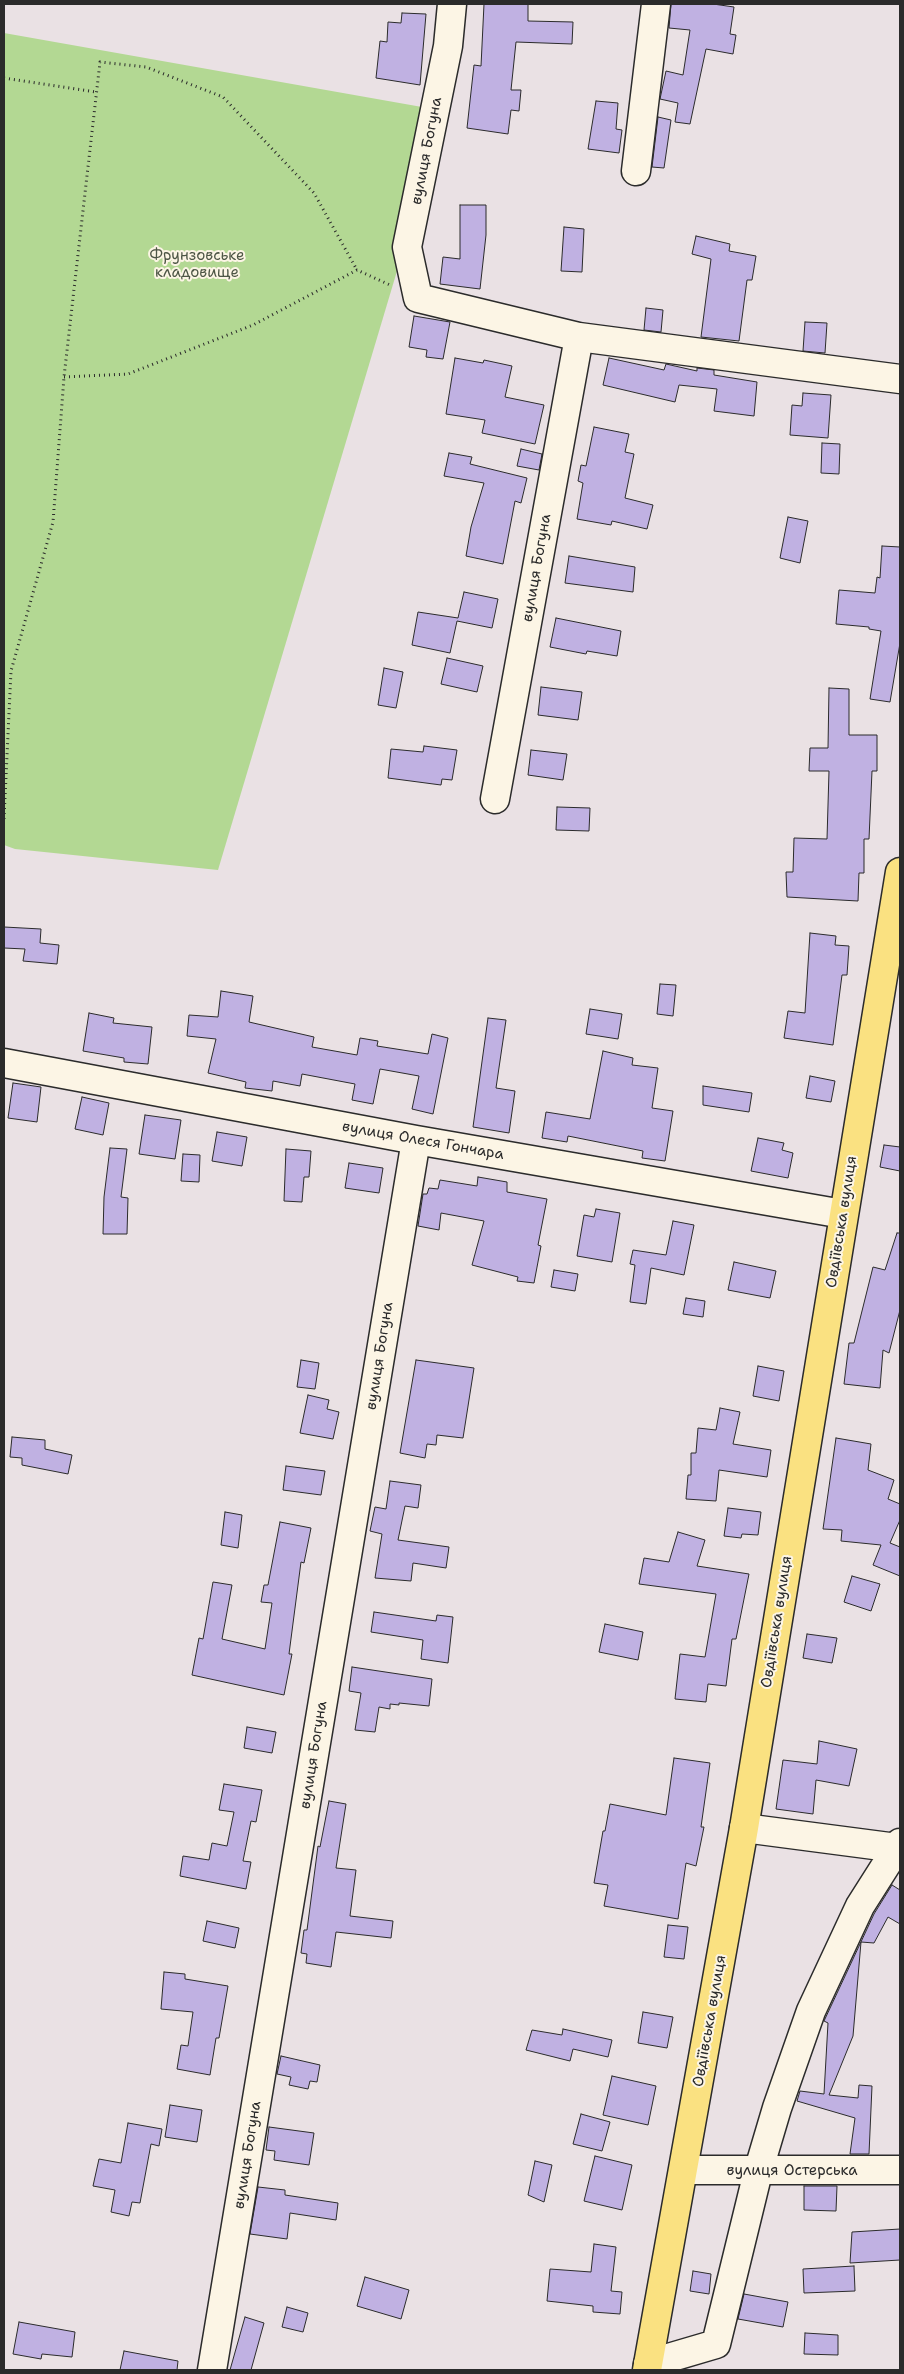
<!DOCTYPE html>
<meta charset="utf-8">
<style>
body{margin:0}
#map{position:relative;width:904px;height:2374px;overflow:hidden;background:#eae1e4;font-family:"Shantell Sans",sans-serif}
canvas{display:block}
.frame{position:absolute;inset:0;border:5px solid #2b2b2b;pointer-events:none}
</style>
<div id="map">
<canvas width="904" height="2374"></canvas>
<div class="frame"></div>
</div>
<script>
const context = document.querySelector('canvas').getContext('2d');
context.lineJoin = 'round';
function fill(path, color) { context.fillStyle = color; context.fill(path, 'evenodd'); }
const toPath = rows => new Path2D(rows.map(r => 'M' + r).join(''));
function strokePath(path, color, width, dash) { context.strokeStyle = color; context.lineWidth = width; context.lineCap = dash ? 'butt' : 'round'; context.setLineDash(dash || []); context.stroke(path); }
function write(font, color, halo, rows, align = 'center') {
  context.font = font + ' "Shantell Sans",sans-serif'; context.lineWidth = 4; context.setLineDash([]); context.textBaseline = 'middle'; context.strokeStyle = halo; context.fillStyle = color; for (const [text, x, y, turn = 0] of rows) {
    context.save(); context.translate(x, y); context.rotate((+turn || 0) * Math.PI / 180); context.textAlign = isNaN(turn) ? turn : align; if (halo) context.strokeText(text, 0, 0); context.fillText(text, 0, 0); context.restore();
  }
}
const green = toPath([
 [4,33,422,107,397,271,218,870,15,849,4,845]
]);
const building = toPath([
 [484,4,528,4,528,21,573,22,572,44,516,42,511,90,521,90,519,111,511,110,508,134,467,128,474,65,481,66,484,4],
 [671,4,713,4,734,7,730,34,736,35,733,54,706,49,690,124,675,122,678,103,660,99,666,71,683,75,690,30,669,28,671,4],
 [402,13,426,14,420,85,376,78,380,41,387,42,388,22,401,23,402,13],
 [596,101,618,103,616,129,622,130,619,153,588,149,596,101],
 [658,117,671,120,664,168,652,167,658,117],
 [460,205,486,205,486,235,480,289,440,284,443,257,460,259,460,205],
 [564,227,584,229,582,272,561,271,564,227],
 [696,236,730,244,729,251,756,256,752,280,747,280,739,341,701,337,711,259,692,254,696,236],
 [646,308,663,310,661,332,644,330,646,308],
 [414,316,450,322,443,359,426,357,427,350,409,347,414,316],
 [805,322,827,323,825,353,803,351,805,322],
 [455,358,483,363,484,360,512,366,505,397,544,405,535,444,482,433,485,420,446,414,455,358],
 [609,358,664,370,666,364,697,371,697,368,714,370,714,375,757,382,754,416,714,411,717,389,679,385,675,402,603,385,609,358],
 [803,393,831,395,828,438,790,435,792,405,802,406,803,393],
 [594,427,629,434,625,452,634,454,625,498,653,505,647,529,612,521,611,525,577,519,583,483,578,481,581,465,586,466,594,427],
 [822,443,840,444,839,474,821,473,822,443],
 [521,449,542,454,539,470,517,466,521,449],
 [449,453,472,457,470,464,527,478,521,503,515,501,503,564,466,556,471,527,484,483,444,476,449,453],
 [788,517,808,521,800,563,780,558,788,517],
 [882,546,900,547,900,643,890,702,870,699,881,631,869,629,869,627,836,624,839,590,875,593,877,577,880,578,882,546],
 [569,556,635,567,633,592,565,583,569,556],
 [464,592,498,599,492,628,457,621,450,653,412,645,418,612,458,618,464,592],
 [556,618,621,631,617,656,587,651,586,654,550,647,556,618],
 [447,658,483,666,477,692,441,684,447,658],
 [384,668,403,672,396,708,378,705,384,668],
 [541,687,582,692,578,720,538,715,541,687],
 [829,688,849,689,849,735,877,735,877,771,872,771,869,839,864,839,864,873,859,873,858,901,787,897,786,872,793,872,794,838,827,839,829,771,809,771,810,748,828,748,829,688],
 [424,746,457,750,452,780,442,779,441,785,388,778,391,749,423,752,424,746],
 [531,750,567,754,563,780,528,775,531,750],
 [557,807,590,808,589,831,556,830,557,807],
 [4,927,41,929,40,943,59,945,57,964,23,961,25,949,4,948,4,927],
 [810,933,836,936,835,945,849,946,847,975,842,975,833,1045,784,1038,788,1011,805,1013,810,933],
 [660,984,676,985,673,1016,657,1014,660,984],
 [221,991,253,996,249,1022,314,1037,312,1047,357,1055,360,1038,378,1041,377,1046,428,1054,432,1034,448,1038,433,1114,412,1109,419,1076,380,1069,373,1104,352,1100,355,1084,302,1074,300,1086,273,1081,272,1091,245,1088,246,1082,208,1073,216,1039,187,1036,189,1015,218,1017,221,991],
 [590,1009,622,1014,618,1039,586,1034,590,1009],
 [89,1013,114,1018,113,1023,152,1027,148,1064,124,1062,124,1058,83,1051,89,1013],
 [488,1018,506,1020,496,1088,515,1091,509,1133,473,1127,488,1018],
 [603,1051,633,1058,632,1065,658,1068,652,1108,673,1111,665,1161,642,1158,643,1151,568,1136,567,1142,542,1138,546,1112,590,1119,603,1051],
 [810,1076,835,1081,831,1102,806,1098,810,1076],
 [13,1083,41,1087,37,1122,8,1118,13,1083],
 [703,1086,752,1093,749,1112,703,1105,703,1086],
 [82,1097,109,1103,103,1135,75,1129,82,1097],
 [145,1115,181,1120,175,1159,139,1154,145,1115],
 [217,1132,247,1137,242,1166,212,1161,217,1132],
 [758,1138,784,1143,782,1150,793,1153,788,1178,751,1171,758,1138],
 [884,1145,900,1147,900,1171,880,1167,884,1145],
 [110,1148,127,1149,121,1197,128,1198,127,1234,103,1234,104,1197,110,1148],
 [286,1149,311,1151,309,1177,304,1177,302,1202,284,1201,286,1149],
 [183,1154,200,1155,199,1182,181,1181,183,1154],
 [349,1163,383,1168,379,1193,345,1188,349,1163],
 [478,1177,507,1182,507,1192,547,1199,538,1245,541,1246,534,1283,517,1281,518,1277,472,1265,484,1221,441,1213,439,1230,418,1226,423,1194,427,1194,429,1188,438,1189,440,1180,477,1186,478,1177],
 [596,1209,620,1213,612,1262,577,1256,584,1215,594,1217,596,1209],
 [673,1221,694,1225,684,1275,651,1268,646,1304,630,1302,635,1265,630,1264,633,1250,666,1255,673,1221],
 [897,1233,900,1233,900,1310,889,1353,883,1350,880,1388,844,1384,849,1343,854,1343,873,1267,885,1270,897,1233],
 [734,1262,776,1271,770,1298,728,1290,734,1262],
 [554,1270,578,1274,575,1291,551,1287,554,1270],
 [686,1298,705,1301,703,1317,683,1314,686,1298],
 [301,1360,319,1363,315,1389,297,1387,301,1360],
 [416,1360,474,1368,463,1438,437,1435,436,1445,427,1444,425,1458,400,1453,416,1360],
 [758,1366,784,1371,779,1401,753,1396,758,1366],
 [308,1395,329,1400,327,1409,339,1412,333,1439,300,1433,308,1395],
 [720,1408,740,1412,733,1444,771,1450,767,1477,719,1470,716,1501,686,1499,688,1475,691,1475,691,1453,696,1453,698,1428,716,1430,720,1408],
 [12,1437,45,1440,45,1449,72,1455,68,1474,22,1465,22,1458,10,1457,12,1437],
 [836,1438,871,1444,868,1470,894,1480,888,1499,900,1504,900,1520,890,1543,900,1547,900,1576,873,1565,881,1545,841,1541,842,1530,823,1529,836,1438],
 [286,1466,325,1471,321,1495,283,1490,286,1466],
 [390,1481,421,1485,418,1508,405,1506,398,1540,449,1547,446,1568,413,1563,411,1581,375,1578,382,1534,370,1531,375,1507,386,1509,390,1481],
 [728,1508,761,1512,758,1535,742,1534,741,1538,724,1536,728,1508],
 [225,1512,242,1515,238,1548,221,1545,225,1512],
 [280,1522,311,1528,304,1563,301,1562,289,1654,292,1654,284,1695,192,1675,199,1638,203,1639,213,1582,232,1585,222,1639,265,1649,272,1603,261,1602,264,1585,268,1585,280,1522],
 [678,1532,705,1540,697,1566,749,1574,736,1639,732,1639,726,1686,708,1684,706,1702,675,1699,680,1654,705,1657,716,1594,639,1584,644,1558,669,1562,678,1532],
 [852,1576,880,1584,871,1611,844,1602,852,1576],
 [374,1612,436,1621,437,1615,453,1617,448,1663,421,1659,423,1640,371,1632,374,1612],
 [605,1624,643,1632,638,1660,599,1652,605,1624],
 [807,1634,837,1638,832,1663,803,1658,807,1634],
 [352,1667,432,1679,429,1706,399,1703,399,1705,390,1704,390,1709,379,1707,375,1732,355,1730,361,1693,349,1691,352,1667],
 [247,1727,276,1732,272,1753,244,1748,247,1727],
 [819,1741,857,1749,849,1786,816,1780,813,1814,776,1809,783,1760,817,1764,819,1741],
 [674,1758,710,1763,701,1827,704,1827,696,1866,686,1863,678,1919,604,1906,608,1885,594,1883,603,1831,605,1831,610,1804,666,1815,674,1758],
 [224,1784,262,1790,256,1822,251,1821,243,1861,251,1862,246,1889,180,1876,183,1856,209,1860,212,1843,227,1846,234,1812,219,1810,224,1784],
 [329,1801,346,1804,336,1868,356,1870,350,1916,393,1921,391,1938,336,1932,331,1967,306,1963,307,1954,301,1953,304,1930,307,1930,318,1846,320,1847,329,1801],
 [892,1885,900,1890,900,1924,888,1917,874,1943,861,1942,853,2036,829,2095,858,2098,859,2085,872,2086,869,2154,850,2154,855,2118,797,2101,800,2091,824,2094,828,2023,824,2021,874,1914,892,1885],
 [207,1921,239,1928,235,1948,203,1941,207,1921],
 [668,1925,688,1927,684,1959,664,1957,668,1925],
 [164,1972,185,1974,185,1979,228,1986,219,2038,216,2038,210,2075,177,2069,181,2045,188,2046,193,2012,161,2009,164,1972],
 [643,2012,673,2017,667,2048,638,2043,643,2012],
 [563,2029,612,2040,608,2057,573,2049,570,2061,526,2050,532,2030,562,2035,563,2029],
 [281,2056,320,2065,317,2082,310,2081,308,2089,289,2085,291,2077,277,2074,281,2056],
 [612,2076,656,2086,648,2125,603,2115,612,2076],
 [170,2105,202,2110,197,2142,165,2137,170,2105],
 [581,2114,610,2122,602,2151,573,2144,581,2114],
 [128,2123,162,2129,159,2146,151,2144,140,2203,132,2202,129,2216,111,2212,115,2190,93,2186,99,2159,121,2163,128,2123],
 [269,2127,314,2133,309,2165,274,2160,275,2151,266,2150,269,2127],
 [595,2156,632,2165,622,2210,584,2201,595,2156],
 [535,2161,552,2165,544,2202,528,2195,535,2161],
 [804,2186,837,2186,836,2211,804,2210,804,2186],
 [258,2187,285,2190,285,2195,338,2203,336,2220,290,2213,287,2239,250,2234,258,2187],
 [900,2229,900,2260,850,2263,852,2232,900,2229],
 [594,2244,616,2247,611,2291,622,2292,620,2314,593,2312,593,2306,547,2301,550,2269,591,2272,594,2244],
 [854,2266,855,2291,804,2293,803,2269,854,2266],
 [693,2271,711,2274,709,2294,690,2291,693,2271],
 [365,2277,409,2290,401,2319,357,2306,365,2277],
 [744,2294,788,2302,783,2327,738,2319,744,2294],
 [287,2307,308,2313,303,2332,282,2327,287,2307],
 [245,2317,264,2323,251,2370,230,2370,245,2317],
 [19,2322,75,2332,72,2357,42,2354,41,2359,13,2354,19,2322],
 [805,2333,838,2335,838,2355,804,2354,805,2333],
 [124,2351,178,2361,177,2370,120,2370,124,2351]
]);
const path = toPath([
 [4,78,96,92],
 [64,377,128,374,253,325,357,270,390,285],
 [4,819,11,671,53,522,64,377,100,62,146,67,223,97,314,193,357,270]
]);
const minor = toPath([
 [452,4,448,46,407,247,418,298,579,337,900,379],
 [636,171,656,4],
 [495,799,579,337],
 [4,1063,416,1140,843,1214],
 [744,1828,897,1848],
 [684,2170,900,2170],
 [648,2364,716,2344,758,2172,777,2108,811,2011,860,1906,900,1843],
 [212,2370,416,1140]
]);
const major = toPath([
 [647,2370,744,1828,900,872]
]);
const streetNames = [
 ["вулиця Богуна",427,151,-79],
 ["вулиця Богуна",537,568,-80],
 ["вулиця Олеся Гончара",423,1141,10],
 ["Овдіївська вулиця",842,1222,-81],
 ["вулиця Богуна",380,1356,-81],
 ["Овдіївська вулиця",777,1622,-81],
 ["вулиця Богуна",314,1755,-81],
 ["Овдіївська вулиця",710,2021,-80],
 ["вулиця Богуна",248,2155,-81],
 ["вулиця Остерська",792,2171]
];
const parkNames = [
 ["Фрунзовське",197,256],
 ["кладовище",197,273]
];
fill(green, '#b3d893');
fill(building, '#c0b1e2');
strokePath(building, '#2b2b2b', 1);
strokePath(minor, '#2b2b2b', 31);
strokePath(major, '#2b2b2b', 31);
strokePath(path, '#2b2b2b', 3, [1, 4]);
strokePath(minor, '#fcf5e5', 28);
strokePath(major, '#fae181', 28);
write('15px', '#2b2b2b', '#fcf5e5', streetNames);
write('15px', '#4d5645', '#fcf5e5', parkNames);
</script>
